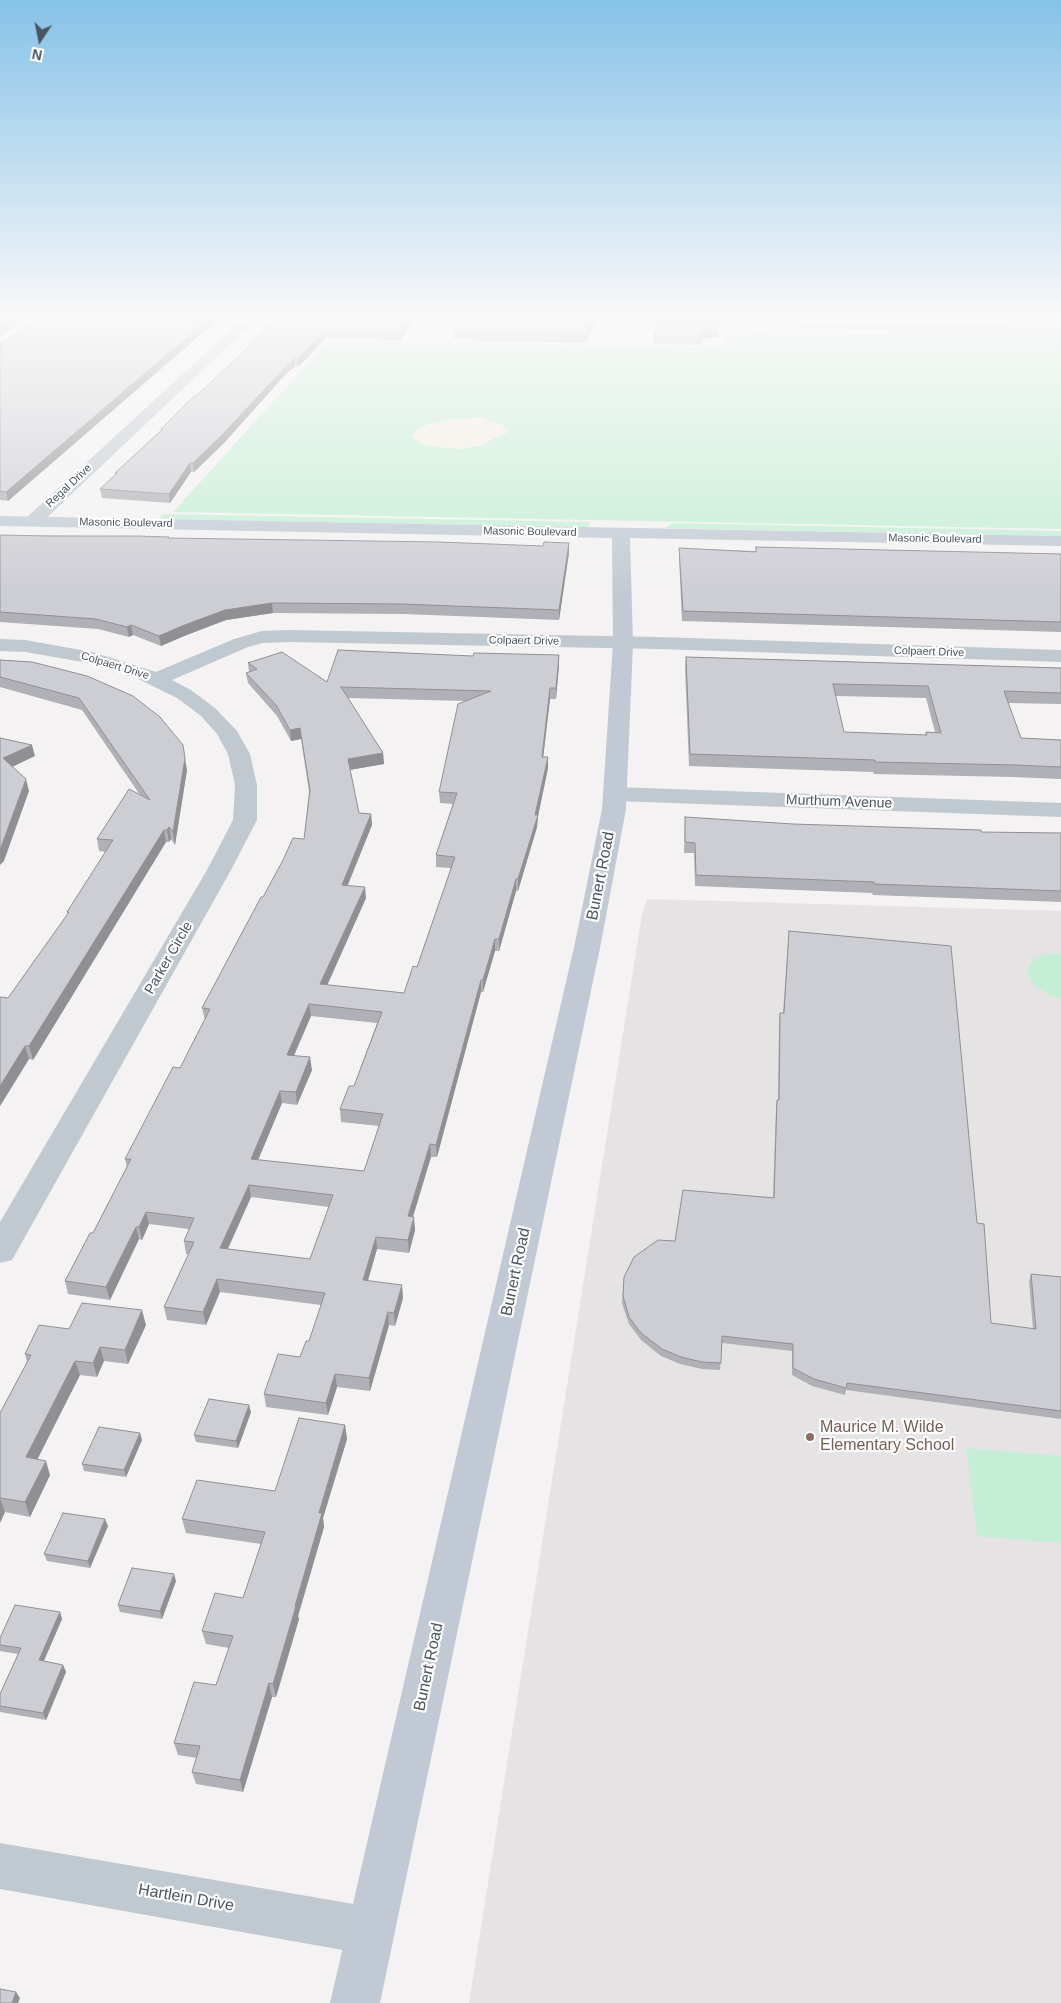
<!DOCTYPE html>
<style>
body{margin:0}
#map{position:relative;width:1061px;height:2003px;overflow:hidden;background:#f4f2f2;font-family:Arial,sans-serif}
canvas{display:block}
.north{position:absolute;left:15px;top:15px;width:50px;height:50px;-webkit-text-stroke:4px #fff;paint-order:stroke;rotate:191deg;font-size:14px;font-weight:700;line-height:20px;text-align:center;color:#4b555f}
.north::after{content:'';display:block;margin:auto;width:18px;height:22px;background:#4b555f;clip-path:polygon(50% 0,100% 100%,50% 72%,0 100%)}
</style>
<div id="map">
<canvas width="1061" height="2003"></canvas>
<div class="north">N</div>
</div>
<script>
const context = document.querySelector('canvas').getContext('2d');
context.lineJoin = 'round';
function fill(path, color) { context.fillStyle = color; context.fill(path, 'evenodd'); }
const toPath = rows => new Path2D(rows.map(r => 'M' + r).join(''));
function strokePath(path, color, width, dash) { context.strokeStyle = color; context.lineWidth = width; context.lineCap = dash ? 'butt' : 'round'; context.setLineDash(dash || []); context.stroke(path); }
function write(font, color, halo, rows, align = 'center') {
  context.font = font + ' Arial,sans-serif'; context.lineWidth = 4.5; context.setLineDash([]); context.textBaseline = 'middle'; context.strokeStyle = halo; context.fillStyle = color; for (const [text, x, y, turn = 0] of rows) {
    context.save(); context.translate(x, y); context.rotate((+turn || 0) * Math.PI / 180); context.textAlign = isNaN(turn) ? turn : align; if (halo) context.strokeText(text, 0, 0); context.fillText(text, 0, 0); context.restore();
  }
}
const education = toPath([
 [647,899,1061,911,1061,2003,469,2003,642,914]
]);
const green = toPath([
 [725,328,793,331,1061,336,1061,529,173,512,328,341,722,347],
 [162,514,590,522,590,523,588,527,159,519],
 [672,523,1061,531,1061,536,665,528],
 [1050,953,1061,954,1061,998,1052,996,1032,984,1027,971,1033,959],
 [966,1448,1061,1456,1061,1543,977,1536]
]);
const sand = toPath([
 [471,417,485,418,488,421,503,424,502,427,508,429,506,434,500,434,498,438,494,438,484,445,460,449,426,446,414,439,412,436,417,430,428,424,452,419,470,419]
]);
const street = toPath([
 [256,316,273,316,242,333,39,525,27,525,25,521,27,517,234,327,256,316],
 [434,316,507,316,508,318,502,322,440,320,434,316],
 [554,316,1061,327,1061,335,558,323,554,322,552,319,554,316],
 [289,630,658,637,1061,650,1061,662,658,649,289,642,263,643,248,647,172,680,191,690,215,708,237,731,250,754,257,785,257,820,231,870,12,1260,0,1263,0,1222,207,870,233,820,235,785,228,754,217,734,201,716,177,698,132,676,89,663,25,652,0,651,0,639,25,640,92,652,156,672,234,639,262,631,289,630],
 [616,787,1061,803,1061,817,616,801,608,799,605,794,608,789,616,787],
 [0,1843,371,1907,388,1914,395,1931,388,1948,371,1955,0,1889,0,1843]
]);
const secondary = toPath([
 [0,516,1061,536,1061,546,630,538,633,643,626,809,601,943,380,2003,330,2003,575,943,602,809,613,643,612,538,0,526,0,516]
]);
const wall = toPath([
 [284,316,417,316,400,340,326,338,299,366,295,366,285,375,224,443,194,472,191,472,170,503,102,498,100,489,115,475,115,473,161,430,161,429],
 [857,316,937,316,936,320],
 [1009,316,1061,316,1061,323,1010,321],
 [594,318,594,326,585,343,474,341,474,339,453,338,453,331],
 [720,321,718,337,702,338,702,345,654,344,654,336],
 [208,328,8,501,0,500,0,342],
 [0,535,169,537,169,538,569,553,559,620,403,614,273,613,226,620,184,636,161,646,133,635,129,637,98,629,0,622],
 [756,547,1061,554,1061,632,682,621,679,558,679,548,755,551],
 [559,655,559,665,556,699,550,699,543,757,548,757,548,768,538,816,537,827,518,891,516,891,499,951,495,951,483,992,481,992,437,1157,431,1157,413,1217,415,1230,409,1253,377,1249,368,1281,403,1298,395,1326,389,1325,370,1391,337,1387,328,1415,266,1407,264,1394,300,1357,309,1341,321,1305,220,1292,206,1325,167,1320,164,1307,189,1254,186,1254,184,1241,189,1229,149,1224,142,1240,139,1239,110,1300,68,1294,65,1281,93,1233,127,1167,125,1159,180,1068,205,1020,202,1008,263,897,304,839,309,792,301,739,291,741,277,716,248,683,246,673,249,672,248,663,327,682,473,656],
 [348,698,465,701,439,792,440,803,453,804,436,855,436,867,451,868,417,967,404,993,327,985,366,898,348,885,372,825,371,814,359,813,350,770,384,764,383,753],
 [311,1016,377,1023,354,1086,340,1109,341,1122,379,1126,364,1171,258,1160,282,1103,297,1105,312,1070,294,1055],
 [251,1197,329,1207,310,1259,228,1249],
 [686,657,1061,668,1061,704,1008,703,1021,738,1061,740,1061,779,1012,777,874,774,873,772,689,766,685,668],
 [835,696,926,698,935,732,926,732,925,735,844,732],
 [0,660,32,662,187,770,175,845,171,839,169,842,166,842,33,1060,29,1059,0,1106,0,997,8,998,68,914,67,912,106,852,99,851,97,839,140,795,82,710,0,687],
 [685,817,793,824,981,832,1061,833,1061,902,873,895,872,893,695,886,694,853,684,853],
 [789,931,977,1223,991,1323,1033,1329,1029,1281,1031,1274,1061,1277,1061,1419,846,1390,845,1395,812,1386,792,1375,792,1351,722,1343,720,1370,702,1369,680,1364,661,1356,641,1340,629,1324,622,1303,624,1277,675,1241,773,1198,776,1107,777,1100,778,1100,779,1020,780,1013,783,1013],
 [146,1325,128,1364,104,1361,97,1377,80,1375,37,1459,50,1475,30,1517,5,1512,0,1523,0,1413,27,1362,25,1354,69,1329],
 [251,1412,238,1448,196,1442,194,1435],
 [345,1425,347,1439,323,1518,324,1527,298,1616,299,1619,276,1697,272,1697,243,1792,196,1784,192,1772,197,1758,178,1755,174,1743,216,1685,229,1648,206,1644,202,1631,243,1598,261,1544,186,1533,182,1519,275,1491],
 [142,1440,126,1477,84,1471,82,1464],
 [108,1526,90,1568,47,1561,44,1554],
 [176,1581,162,1619,120,1612,118,1605],
 [60,1612,62,1619,44,1661,63,1665,66,1672,46,1720,0,1712,0,1694,18,1654,0,1651,0,1638]
]);
const shadedWall = toPath([
 [16,316,28,316,0,337,0,328],
 [212,316,223,316,208,328,8,501,6,492],
 [411,316,417,316,400,340,399,332],
 [594,318,594,326,585,343,585,335],
 [719,329,718,337,702,338,702,331],
 [325,331,326,338,299,366,298,358],
 [295,358,295,366,285,375,224,443,194,472,193,463],
 [190,463,191,472,170,503,169,494],
 [569,543,569,553,559,620,559,610],
 [272,603,273,613,226,620,184,636,161,646,159,636,182,626,225,610],
 [131,625,133,635,129,637,127,627],
 [559,655,559,665,556,699,556,688],
 [550,688,550,699,542,768,542,757],
 [300,728,301,739,291,741,290,730],
 [32,745,35,756,6,770,3,758],
 [383,753,384,764,349,770,348,759],
 [548,757,548,768,538,816,537,827,518,891,518,879,535,815],
 [185,758,187,770,175,845,173,832],
 [26,779,29,791,4,861,0,865,0,850],
 [371,814,372,825,343,896,342,885],
 [169,827,171,839,169,842,167,830],
 [164,830,166,842,33,1060,29,1046],
 [516,879,516,891,499,951,499,939],
 [365,887,366,898,322,997,320,984],
 [495,939,495,951,483,992,483,980],
 [481,980,481,992,437,1157,436,1145],
 [309,1004,311,1016,289,1067,287,1055],
 [25,1046,29,1059,0,1106,0,1086],
 [310,1057,312,1070,297,1105,296,1092],
 [280,1091,282,1103,253,1172,251,1159],
 [430,1144,431,1157,409,1229,408,1216],
 [249,1185,251,1197,222,1261,220,1248],
 [146,1212,149,1224,142,1240,139,1227],
 [414,1217,415,1230,409,1253,408,1240],
 [136,1227,139,1239,110,1300,106,1287],
 [376,1237,377,1249,364,1293,363,1280],
 [217,1279,220,1292,206,1325,203,1312],
 [402,1285,403,1298,395,1326,394,1313],
 [142,1310,146,1325,128,1364,125,1350],
 [388,1312,389,1325,370,1391,369,1378],
 [100,1347,104,1361,97,1377,93,1363],
 [75,1361,80,1375,31,1472,26,1457],
 [335,1374,337,1387,328,1415,326,1403],
 [249,1405,251,1412,238,1448,236,1441],
 [345,1425,347,1439,323,1518,324,1527,298,1616,299,1619,276,1697,273,1684,295,1606,319,1513],
 [140,1433,142,1440,126,1477,124,1470],
 [46,1461,50,1475,30,1517,25,1502],
 [0,1498,5,1512,0,1523],
 [105,1519,108,1526,90,1568,88,1561],
 [174,1574,176,1581,162,1619,160,1611],
 [60,1612,62,1619,41,1667,39,1660],
 [63,1665,66,1672,46,1720,43,1713],
 [269,1683,272,1697,243,1792,240,1780],
 [16,1992,20,1998,18,2003,12,2003]
]);
const building = toPath([
 [0,316,16,316,0,328,0,316],
 [38,316,212,316,6,492,0,491,0,342,5,342,38,316],
 [284,316,411,316,399,332,325,331,298,358,295,358,285,367,223,434,193,463,190,463,169,494,100,489,117,473,115,473,163,429,161,429,194,396,196,396,241,354,275,319,284,316],
 [466,316,520,316,594,318,585,335,474,333,474,331,453,331,466,316],
 [660,320,720,321,719,329,702,331,702,337,654,336,660,320],
 [0,535,47,536,138,536,169,537,168,538,439,542,543,546,544,542,569,543,559,610,402,604,272,603,225,610,182,626,159,636,131,625,127,627,96,619,0,612,0,535],
 [756,547,1061,554,1061,622,683,611,679,548,756,552,756,547],
 [338,650,473,656,474,653,559,655,556,688,550,688,542,757,548,757,535,815,538,815,518,879,516,879,499,939,495,939,483,980,481,980,436,1145,430,1144,408,1216,414,1217,408,1240,376,1237,363,1280,402,1285,394,1313,388,1312,369,1378,335,1374,326,1403,264,1394,278,1354,300,1357,306,1341,309,1341,325,1293,217,1279,203,1312,164,1307,194,1242,184,1241,194,1218,146,1212,139,1227,136,1227,106,1287,65,1281,90,1233,93,1233,131,1159,125,1159,173,1067,180,1068,210,1009,202,1008,261,897,263,897,283,860,293,838,304,839,310,790,300,728,290,730,276,705,246,673,257,669,248,663,282,652,327,682,338,650],
 [341,687,491,691,458,704,439,792,457,793,436,855,455,857,417,967,413,966,404,993,320,984,365,887,342,885,371,814,359,813,348,759,383,753,341,687],
 [309,1004,382,1012,354,1086,349,1086,340,1109,383,1114,364,1171,251,1159,280,1091,296,1092,310,1057,287,1055,309,1004],
 [249,1185,333,1195,310,1259,220,1248,249,1185],
 [686,657,1061,668,1061,693,1004,691,1021,738,1061,740,1061,767,1015,765,875,762,875,760,690,754,686,657],
 [833,684,928,686,941,733,926,732,927,735,844,732,833,684],
 [0,660,32,662,87,676,133,696,160,717,183,745,185,758,173,832,169,827,167,830,164,830,29,1046,25,1046,0,1086,0,997,8,998,69,912,67,912,113,840,97,839,129,789,150,800,79,698,0,677,0,660],
 [0,738,32,745,3,758,26,779,0,850,0,738],
 [685,817,793,824,981,830,981,832,1061,833,1061,891,874,884,874,882,696,875,695,843,685,842,685,817],
 [789,931,951,946,977,1223,984,1224,991,1323,1036,1329,1031,1274,1061,1277,1061,1411,847,1383,846,1388,814,1379,793,1368,793,1344,722,1336,721,1363,702,1362,681,1357,662,1349,641,1333,629,1317,623,1296,624,1277,634,1257,658,1240,675,1241,683,1190,774,1198,777,1100,779,1100,780,1013,784,1013,789,931],
 [82,1303,142,1310,125,1350,100,1347,93,1363,75,1361,26,1457,46,1461,25,1502,0,1498,0,1413,31,1355,25,1354,39,1325,69,1329,82,1303],
 [209,1399,249,1405,236,1441,194,1435,209,1399],
 [299,1418,345,1425,319,1513,322,1513,295,1606,296,1606,273,1684,269,1683,240,1780,192,1772,200,1746,174,1743,194,1682,216,1685,233,1636,202,1631,215,1593,243,1598,265,1532,182,1519,197,1480,275,1491,299,1418],
 [99,1427,140,1433,124,1470,82,1464,99,1427],
 [63,1513,105,1519,88,1561,44,1554,63,1513],
 [132,1568,174,1574,160,1611,118,1605,132,1568],
 [15,1605,60,1612,39,1660,63,1665,43,1713,0,1706,0,1694,21,1648,0,1645,0,1638,15,1605],
 [0,1989,16,1992,12,2003,0,2003,0,1989]
]);
const markers = [
 [810,1437,5,"#8d6e63"]
];
const farStreetnames = [
 ["Regal Drive",69,486,-43],
 ["Masonic Boulevard",126,523,1],
 ["Masonic Boulevard",530,532,1],
 ["Masonic Boulevard",935,539,1],
 ["Colpaert Drive",524,641,1],
 ["Colpaert Drive",929,652,2],
 ["Colpaert Drive",115,666,17]
];
const streetNames = [
 ["Murthum Avenue",839,802,2],
 ["Parker Circle",169,958,-60]
];
const nearStreetnames = [
 ["Bunert Road",601,876,-79],
 ["Bunert Road",516,1272,-78],
 ["Bunert Road",429,1667,-78],
 ["Hartlein Drive",186,1898,10]
];
const nearEducationnames = [
 ["Maurice M. Wilde",820,1428],
 ["Elementary School",820,1446]
];
fill(education, '#e5e3e4');
fill(green, '#c4eed5');
fill(sand, '#f4efe5');
fill(street, '#c1c9d0');
fill(secondary, '#c1cad4');
fill(wall, '#b0b1b6');
fill(shadedWall, '#909094');
fill(building, '#cdced4');
strokePath(building, '#909094', 1);
const sky = context.createLinearGradient(0, 0, 0, 597);
sky.addColorStop(0, '#86c2e8');
sky.addColorStop(0.53, '#faf9f9');
sky.addColorStop(1, '#faf9f900');
context.fillStyle = sky;
context.fillRect(0, 0, 1061, 597);
for (const [x, y, r, color] of markers) { const dot = new Path2D(); dot.arc(x, y, r, 0, 2 * Math.PI); context.fillStyle = color; context.fill(dot); strokePath(dot, '#fff', 2); }
write('11px', '#4b555f', '#fff', farStreetnames);
write('14px', '#4b555f', '#fff', streetNames);
write('16px', '#4b555f', '#fff', nearStreetnames);
write('16px', '#785e54', '#fff', nearEducationnames, 'left');
</script>
